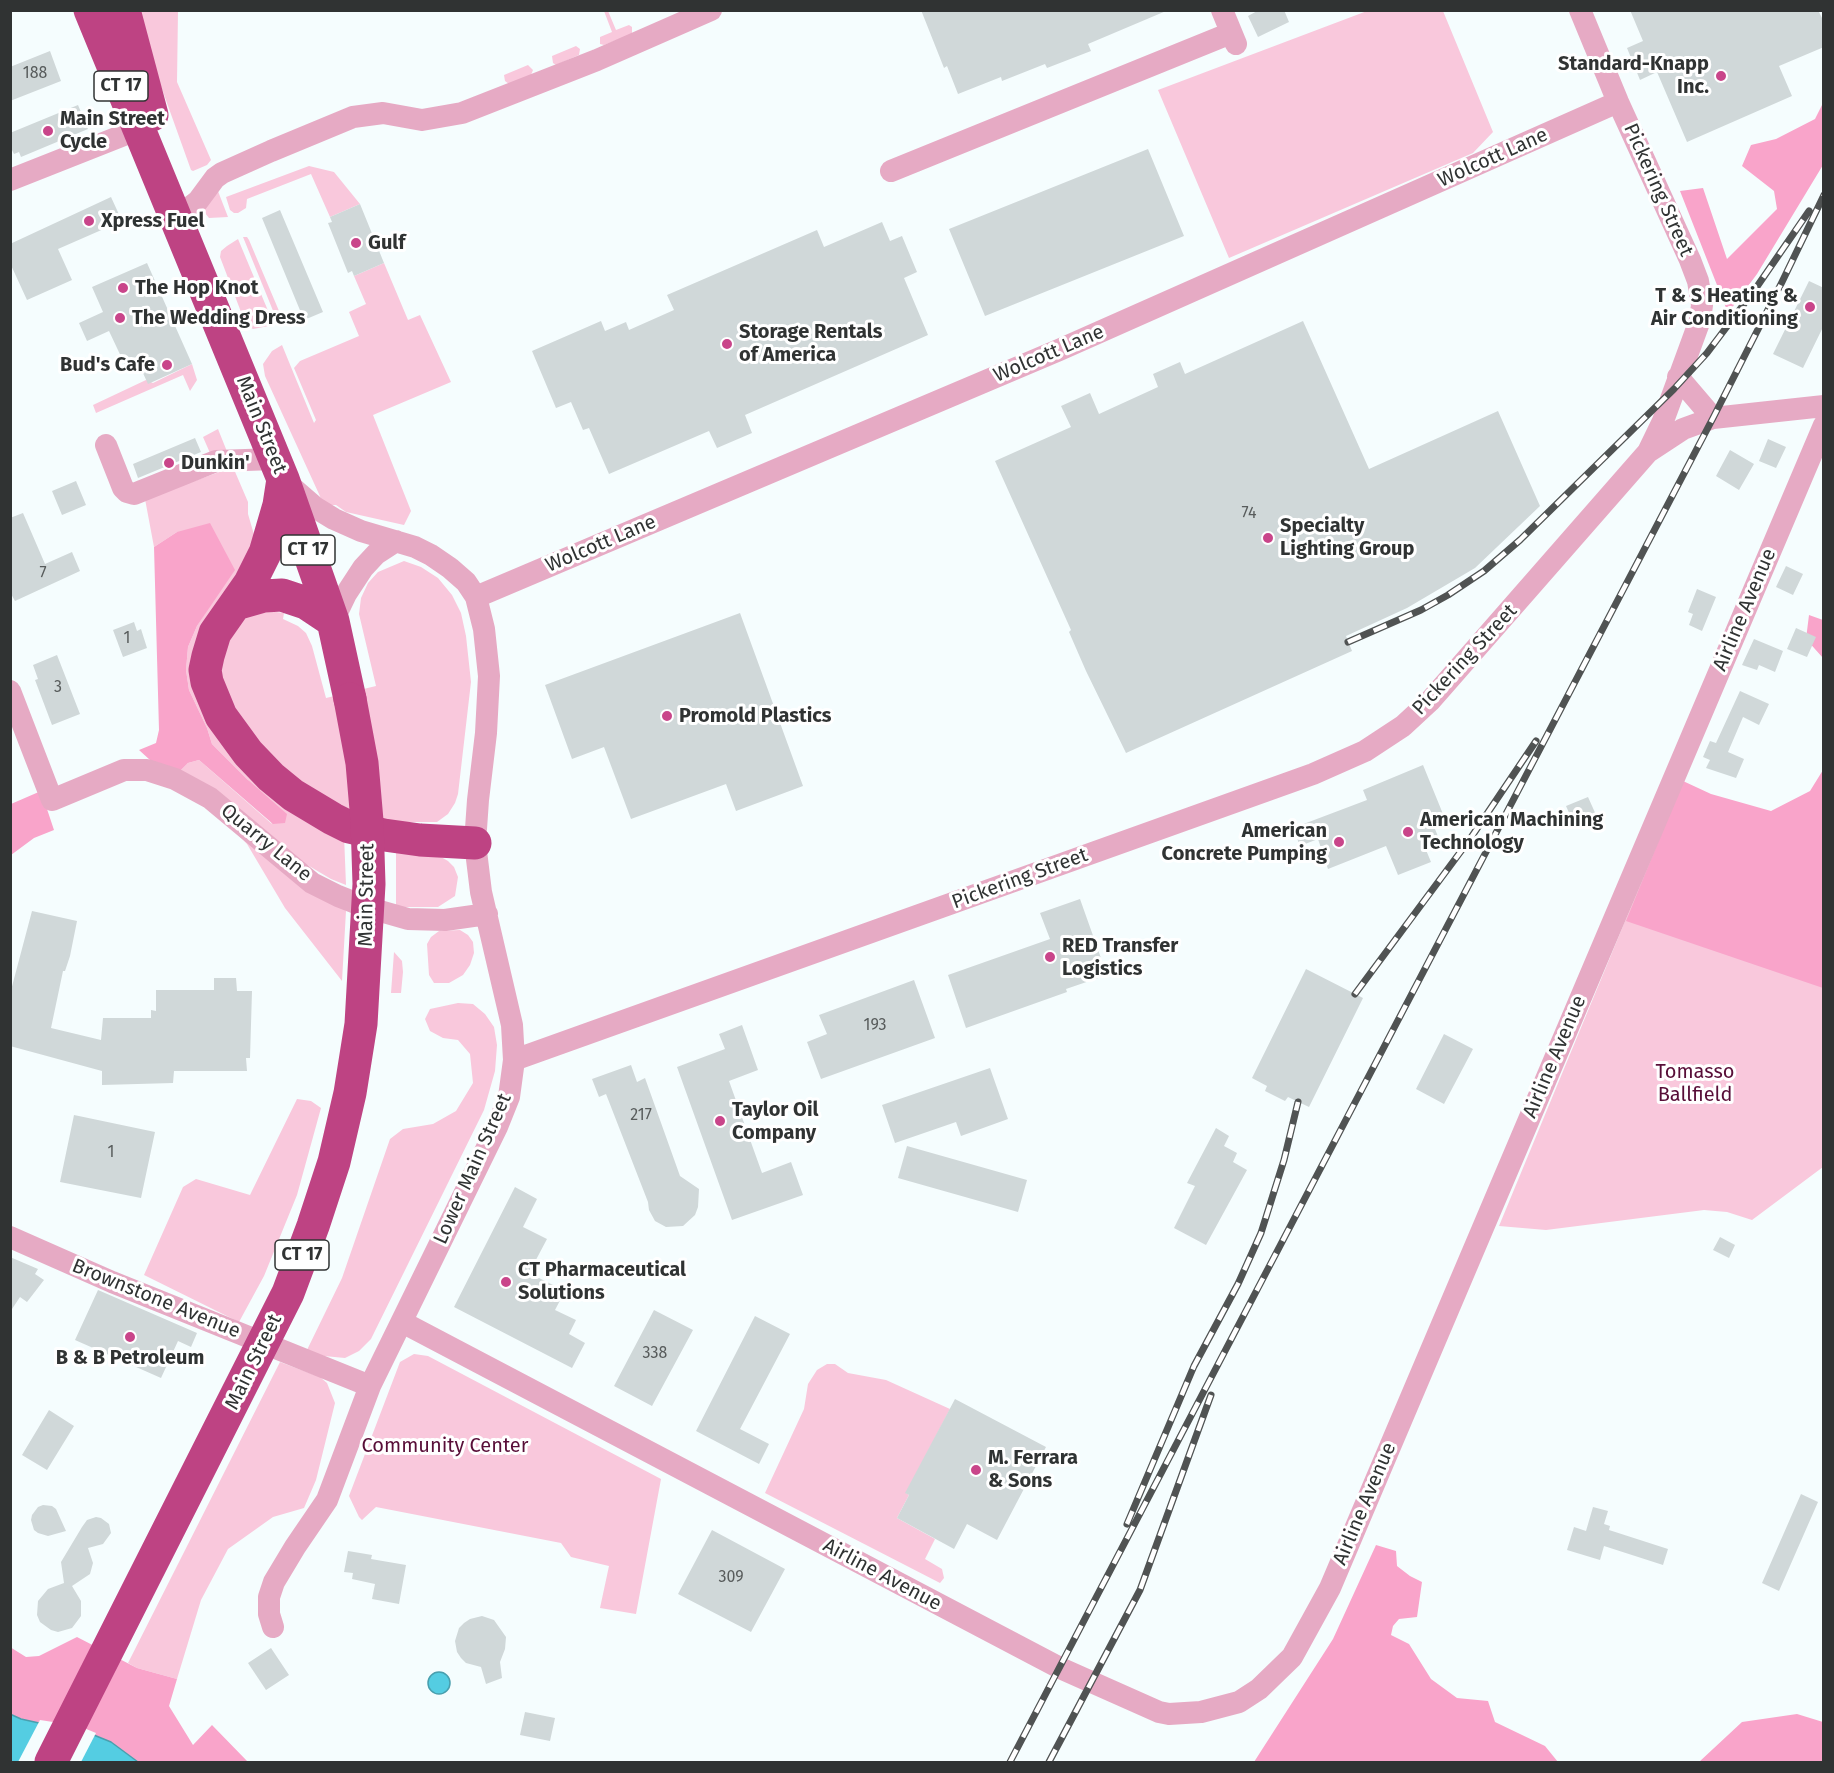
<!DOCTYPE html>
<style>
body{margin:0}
#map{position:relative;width:1834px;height:1773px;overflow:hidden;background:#f5fdfe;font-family:"Fira Sans",sans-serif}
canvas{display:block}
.frame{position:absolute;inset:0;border:12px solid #303333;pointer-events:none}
</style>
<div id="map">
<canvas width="1834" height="1773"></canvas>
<div class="frame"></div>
</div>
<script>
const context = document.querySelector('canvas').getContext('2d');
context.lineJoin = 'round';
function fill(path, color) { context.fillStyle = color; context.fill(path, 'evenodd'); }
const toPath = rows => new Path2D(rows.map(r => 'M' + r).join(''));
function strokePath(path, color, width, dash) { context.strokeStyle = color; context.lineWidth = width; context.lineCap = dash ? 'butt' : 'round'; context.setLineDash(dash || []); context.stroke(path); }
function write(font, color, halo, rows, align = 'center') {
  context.font = font + ' "Fira Sans",sans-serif'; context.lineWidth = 6; context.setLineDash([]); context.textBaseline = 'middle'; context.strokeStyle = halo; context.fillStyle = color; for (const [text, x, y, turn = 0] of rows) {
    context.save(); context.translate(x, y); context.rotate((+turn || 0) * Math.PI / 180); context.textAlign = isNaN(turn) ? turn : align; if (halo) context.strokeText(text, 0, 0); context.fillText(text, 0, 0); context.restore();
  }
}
const green = toPath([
 [134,11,178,11,177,82,211,160,207,165,193,171,191,170],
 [604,11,608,11,616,30,629,25,632,27,632,34,604,45,600,44,600,37,612,32],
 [1367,11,1443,11,1493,132,1473,153,1229,258,1158,90],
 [576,46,580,49,579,55,556,65,553,63,552,56],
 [528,65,533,70,531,75,509,84,505,81,504,75],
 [309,166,334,172,360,204,330,217,311,174,247,199,246,208,238,213,234,213,230,210,226,197],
 [216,186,228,217,209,218,205,213,204,210],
 [243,237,247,237,249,240,282,318,278,323],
 [238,239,274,325,253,329,246,325,220,257,221,251,227,246],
 [384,263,408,320,420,315,451,382,373,415,411,511,404,525,346,512,336,505,324,505,265,376,263,364,272,351,282,345,314,423,316,420,294,368,300,361,359,336,349,312,366,304,354,276],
 [192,364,197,380,190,391,183,375,96,413,93,405,146,380,153,383],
 [218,429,228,454,210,453,203,437],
 [233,467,248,502,248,514,255,538,191,668,344,835,346,885,331,879,304,863,177,774,188,763,199,760,272,824,248,780,212,744,207,728,189,690,186,670,188,647,197,626,209,607,177,532,154,547,145,499],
 [404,561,421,567,438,578,452,595,461,613,466,636,471,682,458,794,455,803,448,814,437,822,396,822,341,807,307,790,253,740,223,686,220,665,236,623,253,612,269,611,284,613,283,619,298,626,306,633,312,646,326,698,376,686,359,614,361,598,368,583,378,572],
 [1823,802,1823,1167,1752,1220,1727,1212,1704,1210,1546,1230,1499,1226,1659,839],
 [230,826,346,911,342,981,285,908,247,844],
 [396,849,441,857,448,861,454,867,458,877,455,896,438,907,396,907],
 [460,930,468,935,473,942,474,953,470,965,463,975,449,983,434,983,429,975,427,944,431,937,439,931],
 [394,952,402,961,403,972,401,993,391,993],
 [458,1003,473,1004,485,1014,494,1027,497,1045,495,1071,484,1110,371,1339,359,1351,345,1358,324,1356,307,1350,342,1278,390,1139,403,1129,433,1124,456,1111,473,1083,470,1054,458,1040,443,1038,430,1031,425,1019,430,1009],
 [297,1099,311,1101,321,1108,297,1195,264,1276,239,1322,144,1275,183,1187,196,1179,250,1195],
 [414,1354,428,1356,661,1479,636,1614,600,1608,609,1566,571,1557,561,1543,376,1507,362,1520,359,1517,349,1496,400,1362],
 [280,1362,320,1377,327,1383,335,1403,316,1480,304,1508,273,1517,228,1549,201,1600,177,1679,137,1668,128,1663],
 [827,1364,835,1364,848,1373,886,1380,950,1409,906,1493,909,1495,897,1518,935,1539,925,1559,942,1569,944,1578,940,1583,765,1493,804,1409,808,1384,817,1370]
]);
const forest = toPath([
 [1823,103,1823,165,1757,274,1728,313,1680,191,1703,188,1727,259,1777,209,1774,191,1742,166,1751,145,1776,139,1815,119],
 [210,523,235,570,197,626,188,647,186,670,189,690,207,728,212,744,248,780,287,814,285,823,273,824,199,760,188,763,177,774,161,770,139,750,156,743,159,730,154,547,177,532],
 [1809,615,1823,620,1823,658,1806,639],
 [1823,770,1823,988,1626,921,1683,781,1711,794,1771,811,1810,791],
 [41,791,54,830,34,838,11,855,11,804],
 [1376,1545,1396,1551,1397,1566,1410,1576,1422,1582,1417,1617,1399,1619,1393,1626,1391,1635,1409,1644,1431,1679,1457,1698,1488,1701,1495,1722,1545,1746,1558,1762,1254,1762,1333,1639],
 [77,1637,137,1668,177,1679,169,1706,193,1745,212,1725,248,1762,138,1762,111,1742,57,1727,21,1719,11,1714,10,1647,26,1657,39,1656],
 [1797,1714,1823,1722,1823,1762,1699,1762,1742,1722]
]);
const water = toPath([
 '428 1683a11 11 0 1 1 22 0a11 11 0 1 1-22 0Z',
 [10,1714,21,1719,57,1727,79,1729,111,1742,138,1762,11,1762,10,1714]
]);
const pier = toPath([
 [40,1720,79,1726,96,1733,81,1762,18,1762]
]);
const building = toPath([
 [921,10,1166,10,1166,11,1088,44,1091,51,1047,68,1045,64,1002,81,1001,77,958,94,947,66,944,68],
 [1259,10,1284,10,1289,22,1258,37,1248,16],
 [1630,10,1818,10,1824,22,1824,47,1779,66,1792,96,1687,142,1657,72,1640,80,1627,48,1643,41],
 [50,51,61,81,10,101,10,67],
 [78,105,88,129,21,157,19,152,14,154,10,146,10,133],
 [1148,149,1184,236,985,316,949,229],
 [111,197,122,221,58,249,72,280,27,300,10,263,10,244],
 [360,204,384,263,354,276,352,271,348,273,328,223,332,222,330,217],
 [280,210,323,312,304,320,262,218],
 [882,222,890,241,902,236,917,272,904,278,928,335,745,415,752,433,717,448,709,431,609,474,589,428,583,430,571,402,556,408,532,351,601,321,605,331,626,322,629,330,674,310,667,295,817,230,824,247],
 [147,263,192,364,148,384,137,360,125,365,109,331,87,341,79,323,103,312,92,287],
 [1809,281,1824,288,1824,325,1803,368,1773,354],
 [1303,321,1369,469,1498,411,1540,506,1475,568,1407,608,1346,636,1352,651,1126,753,1086,671,1069,632,1071,630,995,461,1071,427,1061,406,1090,393,1099,414,1158,387,1153,374,1180,362,1185,374],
 [195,438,201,452,138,478,133,464],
 [1768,439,1786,447,1776,468,1759,461],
 [1730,450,1754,464,1739,490,1716,476],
 [76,481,86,505,62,515,52,491],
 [23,513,45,564,72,552,80,571,15,601,10,592,10,518],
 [1786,566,1803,574,1793,595,1776,587],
 [1697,589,1716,597,1702,631,1689,625,1693,614,1688,612],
 [740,613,803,786,736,811,726,784,631,819,604,747,572,759,545,685],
 [134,622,137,631,141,629,147,648,123,657,113,630],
 [1796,628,1816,637,1807,657,1787,649],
 [1754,639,1783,651,1775,672,1759,665,1757,670,1742,665],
 [57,655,80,714,52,725,35,680,38,679,33,665],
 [1740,691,1769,704,1759,725,1743,717,1728,752,1744,759,1736,778,1706,768,1710,760,1703,757,1710,741,1716,743],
 [1423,765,1443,814,1431,819,1441,844,1426,850,1431,862,1398,875,1386,846,1328,869,1318,839,1300,846,1293,828,1367,800,1363,790],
 [1588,797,1597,817,1575,826,1566,806],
 [1080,899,1107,975,1066,989,1067,992,966,1028,948,975,1050,939,1040,913],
 [32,911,77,921,70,956,65,971,63,971,51,1028,101,1040,103,1018,151,1018,151,1010,156,1011,156,990,214,990,214,978,236,978,237,991,252,991,250,1058,246,1058,247,1071,174,1071,173,1083,102,1085,102,1071,10,1046,10,994],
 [1306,969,1363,998,1309,1107,1288,1097,1285,1101,1265,1091,1267,1086,1252,1078],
 [914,980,935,1038,821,1079,807,1042,827,1034,819,1015],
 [742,1025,758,1070,729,1081,762,1173,791,1162,803,1195,732,1220,677,1067,725,1049,719,1034],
 [1444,1034,1473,1049,1444,1104,1416,1089],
 [631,1065,637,1082,645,1078,680,1176,699,1189,698,1207,695,1215,683,1226,666,1227,655,1221,649,1210,648,1202,606,1094,599,1097,592,1079],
 [990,1068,1008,1119,961,1136,956,1122,895,1143,882,1105],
 [74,1115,155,1132,141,1198,60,1182],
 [1216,1128,1229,1136,1224,1146,1237,1153,1233,1162,1247,1170,1206,1245,1174,1228,1195,1186,1187,1183],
 [907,1146,1027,1180,1018,1212,898,1178],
 [515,1187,537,1199,523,1227,547,1239,529,1273,565,1291,555,1310,576,1320,569,1334,585,1343,572,1368,454,1307],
 [1720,1237,1735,1245,1729,1258,1713,1250],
 [10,1257,38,1269,35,1274,44,1280,27,1302,20,1297,10,1312],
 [98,1290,197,1333,191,1347,178,1341,161,1378,75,1340],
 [654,1310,693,1330,652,1406,614,1386],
 [755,1316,790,1334,740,1429,769,1444,759,1464,696,1431],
 [955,1399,1046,1447,997,1540,967,1524,954,1549,897,1518,909,1495,905,1493],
 [49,1410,74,1426,47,1470,22,1455],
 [1801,1494,1818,1502,1779,1591,1762,1583],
 [43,1505,52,1506,56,1509,66,1531,48,1536,38,1533,34,1530,31,1520,32,1515,38,1507],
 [1593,1507,1608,1511,1604,1524,1610,1526,1609,1530,1668,1549,1663,1565,1604,1546,1600,1560,1567,1550,1574,1527,1586,1531],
 [96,1517,101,1518,109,1524,111,1533,103,1544,88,1548,93,1563,90,1574,72,1586,81,1601,81,1616,72,1628,58,1632,51,1630,40,1622,37,1615,38,1601,48,1589,64,1583,61,1562,82,1527,87,1520],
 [712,1530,785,1569,751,1632,678,1594],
 [348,1551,372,1555,371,1559,406,1565,399,1604,372,1599,375,1584,352,1579,353,1573,344,1572],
 [482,1616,494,1620,506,1637,505,1649,500,1662,502,1678,486,1684,481,1667,466,1663,461,1658,457,1652,455,1641,459,1628,464,1623,470,1619],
 [271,1648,289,1675,266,1690,248,1663],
 [525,1712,555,1718,550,1741,520,1735]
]);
const minor = toPath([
 [1222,10,1236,44],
 [891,171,1231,33],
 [10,180,139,129],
 [176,218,198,201,215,178,222,173,271,151,353,117,383,113,422,120,462,113,597,60,711,10],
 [1678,377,1713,418],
 [106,445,123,488,127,492,134,494,216,461,275,459],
 [1648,452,1683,429,1713,418,1824,406],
 [476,597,1059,350,1618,102],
 [333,621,346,594,363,568,376,554,396,541],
 [10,691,52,800,124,770,147,770,175,779,210,798,312,883,338,896,366,907,408,919,445,920,487,914],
 [514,1060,1313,774,1365,751,1403,726,1430,701,1648,452,1663,421,1700,320,1702,305,1698,281,1690,260,1618,102,1580,10],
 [10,1237,112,1282,370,1386],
 [402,1322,1060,1668,1159,1712,1169,1714,1201,1712,1239,1702,1259,1689,1292,1657,1330,1588,1824,425],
 [273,1627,269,1614,269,1597,274,1582,295,1547,327,1500,370,1386,497,1127,509,1097,514,1060,512,1025,481,892,475,843,478,800,486,733,489,676,484,629,476,597,466,582,450,568,431,555,415,547,361,531,334,519,316,508,286,482]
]);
const highway = toPath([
 [90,10,283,479,333,621,350,699],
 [124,10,152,115],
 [283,479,279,505,265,553,250,583,215,633,208,656,205,670,207,682,221,716,248,753,271,777,293,795,333,819,349,827,384,835,420,840,475,843],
 [236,604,264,596,282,595,306,603,333,621]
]);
const rail = toPath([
 [1348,642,1421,610,1448,595,1484,571,1520,540,1674,389,1707,353,1756,288,1809,211],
 [1355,994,1470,839,1536,741],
 [1127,1524,1194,1366,1238,1284,1261,1233,1284,1160,1298,1102],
 [1010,1762,1713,418,1782,282,1824,195],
 [1049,1762,1140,1590,1211,1395]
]);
const highwayBridge = toPath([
 [51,1762,288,1293,313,1226,334,1162,350,1093,361,1024,369,884,367,821,362,763,350,699]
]);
const markers = [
 [1721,76,6,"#c9458a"],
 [48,131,6,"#c9458a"],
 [89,221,6,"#c9458a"],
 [356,243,6,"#c9458a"],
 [123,288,6,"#c9458a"],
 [1810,307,6,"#c9458a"],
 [120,318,6,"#c9458a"],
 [727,344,6,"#c9458a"],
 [167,365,6,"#c9458a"],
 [169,463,6,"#c9458a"],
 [1268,538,6,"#c9458a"],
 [667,716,6,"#c9458a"],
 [1408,832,6,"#c9458a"],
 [1339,842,6,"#c9458a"],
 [1050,957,6,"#c9458a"],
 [720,1121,6,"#c9458a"],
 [506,1282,6,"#c9458a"],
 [130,1337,6,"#c9458a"],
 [976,1470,6,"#c9458a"]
];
const numberNames = [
 ["188",35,74],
 ["74",1249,514],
 ["7",43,574],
 ["1",127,639],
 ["3",58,688],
 ["193",875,1026],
 ["217",641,1116],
 ["1",111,1153],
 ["338",655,1354],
 ["309",731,1578]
];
const shields = [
 [121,86,54],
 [308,550,54],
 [302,1255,54]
];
const shieldNames = [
 ["CT 17",121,86],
 ["CT 17",308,550],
 ["CT 17",302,1255]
];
const poiNames = [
 ["Standard-Knapp",1709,64,"right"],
 ["Inc.",1709,87,"right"],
 ["Main Street",60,119],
 ["Cycle",60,142],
 ["Xpress Fuel",101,221],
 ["Gulf",368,243],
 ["The Hop Knot",135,288],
 ["T & S Heating &",1798,296,"right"],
 ["Air Conditioning",1798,319,"right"],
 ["The Wedding Dress",132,318],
 ["Storage Rentals",739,332],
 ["of America",739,355],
 ["Bud's Cafe",155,365,"right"],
 ["Dunkin'",181,463],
 ["Specialty",1280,526],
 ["Lighting Group",1280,549],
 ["Promold Plastics",679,716],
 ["American Machining",1420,820],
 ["Technology",1420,843],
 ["American",1327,831,"right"],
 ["Concrete Pumping",1327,854,"right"],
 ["RED Transfer",1062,946],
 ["Logistics",1062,969],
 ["Taylor Oil",732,1110],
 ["Company",732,1133],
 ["CT Pharmaceutical",518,1270],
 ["Solutions",518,1293],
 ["B & B Petroleum",130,1358,"center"],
 ["M. Ferrara",988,1458],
 ["& Sons",988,1481]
];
const streetNames = [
 ["Wolcott Lane",1493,158,-24],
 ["Pickering Street",1658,190,66],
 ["Wolcott Lane",1049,354,-23],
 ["Main Street",261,425,68],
 ["Wolcott Lane",601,544,-23],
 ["Airline Avenue",1745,610,-67],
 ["Pickering Street",1465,660,-47],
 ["Quarry Lane",266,843,39],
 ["Pickering Street",1020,879,-20],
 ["Main Street",367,895,-89],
 ["Airline Avenue",1555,1057,-67],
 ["Lower Main Street",473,1169,-66],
 ["Brownstone Avenue",156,1299,22],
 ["Main Street",254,1362,-64],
 ["Airline Avenue",1365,1504,-67],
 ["Airline Avenue",882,1575,28]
];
const parkNames = [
 ["Tomasso",1695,1072],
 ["Ballfield",1695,1095],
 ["Community Center",445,1446]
];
fill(green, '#f9c8dc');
fill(forest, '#f9a4ca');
fill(water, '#54cde2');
strokePath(water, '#499fae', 1.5);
fill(pier, '#f5fdfe');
fill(building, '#d0d8d9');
strokePath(minor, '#e6aac4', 22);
strokePath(highway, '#be4383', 33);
strokePath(rail, '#505353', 7);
strokePath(rail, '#fff', 4.5, [14]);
strokePath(highwayBridge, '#be4383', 33);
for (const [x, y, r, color] of markers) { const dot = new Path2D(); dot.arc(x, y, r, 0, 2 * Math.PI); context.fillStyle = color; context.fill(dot); strokePath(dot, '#fff', 2); }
write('16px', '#585c5c', null, numberNames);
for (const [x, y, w] of shields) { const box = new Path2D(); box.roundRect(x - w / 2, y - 15, w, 30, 4.5); context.fillStyle = '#fff'; context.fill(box); strokePath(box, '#303333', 1.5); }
write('bold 18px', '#303333', null, shieldNames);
write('bold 20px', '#303333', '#fff', poiNames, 'left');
write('20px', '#303333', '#fff', streetNames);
write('20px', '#580e38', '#fff', parkNames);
</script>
